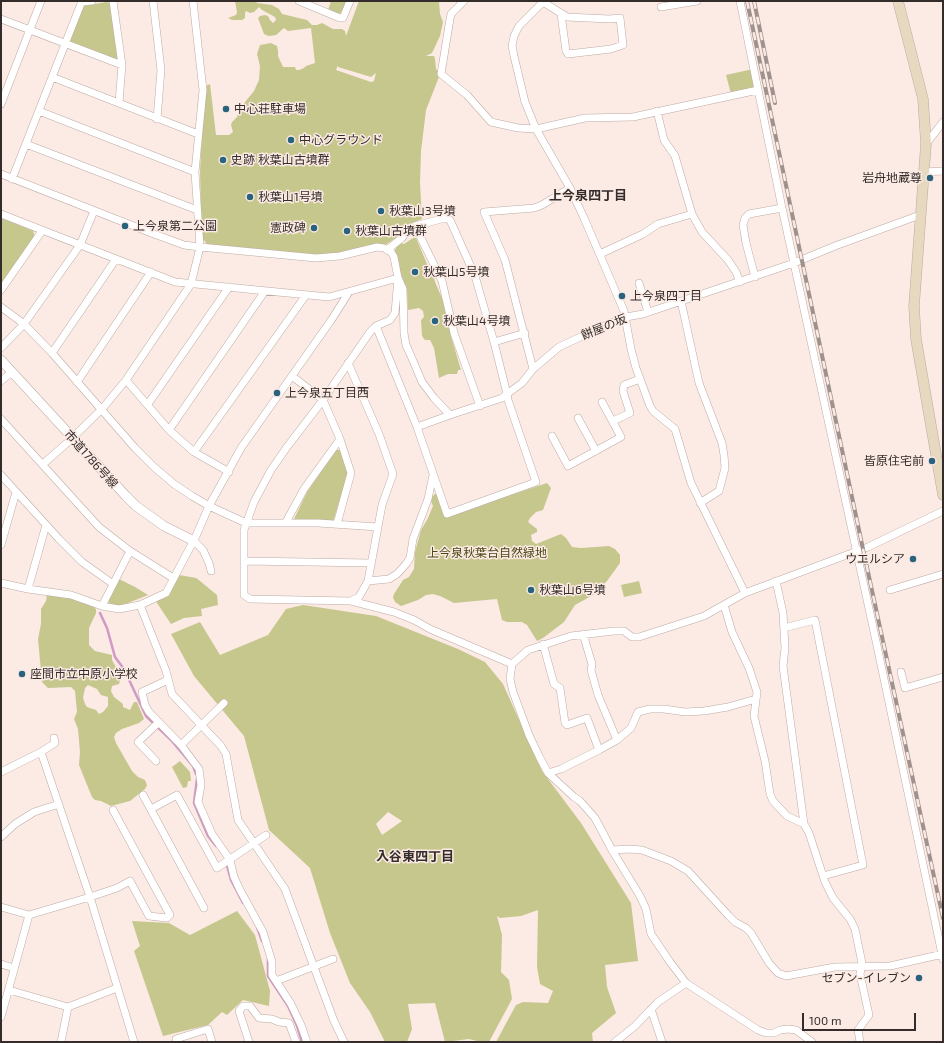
<!DOCTYPE html>
<meta charset="utf-8">
<style>
body{margin:0}
#map{position:relative;width:944px;height:1043px;overflow:hidden;background:#fceae4;font-family:"Exo 2",sans-serif}
canvas{display:block}
.frame{position:absolute;inset:0;border:2px solid #332c2a;pointer-events:none}
.scale{position:absolute;left:802px;top:1013px;width:114px;height:18px;box-sizing:border-box;border:2px solid #332c2a;border-top:0;padding-left:5px;font-size:12px;line-height:14px;white-space:nowrap;color:#332c2a;-webkit-text-stroke:3px #fceae4;paint-order:stroke}
</style>
<div id="map">
<canvas width="944" height="1043"></canvas>
<div class="frame"></div>
<div class="scale">100 m</div>
</div>
<script>
const context = document.querySelector('canvas').getContext('2d');
context.lineJoin = 'round';
function fill(path, color) { context.fillStyle = color; context.fill(path, 'evenodd'); }
const toPath = rows => new Path2D(rows.map(r => 'M' + r).join(''));
function strokePath(path, color, width, dash) { context.strokeStyle = color; context.lineWidth = width; context.lineCap = dash ? 'butt' : 'round'; context.setLineDash(dash || []); context.stroke(path); }
function write(font, color, halo, rows, align = 'center') {
  context.font = font + ' "Exo 2","Noto Sans JP",sans-serif'; context.lineWidth = 3; context.setLineDash([]); context.textBaseline = 'middle'; context.strokeStyle = halo; context.fillStyle = color; for (const [text, x, y, turn = 0] of rows) {
    context.save(); context.translate(x, y); context.rotate((+turn || 0) * Math.PI / 180); context.textAlign = isNaN(turn) ? turn : align; if (halo) context.strokeText(text, 0, 0); context.fillText(text, 0, 0); context.restore();
  }
}
const green = toPath([
 [235,1,256,1,257,3,272,5,279,9,282,14,307,20,312,25,317,25,322,23,333,29,342,29,345,31,346,36,359,1,439,1,440,14,443,22,440,36,432,53,426,56,434,56,435,59,436,69,438,71,439,77,426,110,421,151,420,183,422,219,410,224,400,235,384,246,330,255,255,251,207,244,203,239,201,211,200,172,203,108,207,90,206,86,210,84,216,135,229,135,233,132,231,125,232,122,237,117,241,107,254,91,259,80,260,66,257,54,260,45,271,43,277,46,278,51,278,56,283,67,295,67,296,70,299,70,304,68,306,66,315,63,311,28,288,31,284,28,276,35,269,36,266,35,264,34,258,18,260,16,265,15,268,16,270,20,273,23,276,20,275,17,262,10,259,7,254,12,250,13,246,11,245,13,245,18,242,20,232,20,228,18,236,15,237,12],
 [338,65,338,67,371,77,376,73,374,81,371,82,336,70],
 [331,1,348,1,340,14,328,10],
 [107,2,111,4,118,59,116,60,71,43,69,41,83,6],
 [753,69,757,88,731,94,726,75],
 [1,218,33,231,35,237,1,284],
 [413,238,416,238,430,271,433,274,435,282,442,298,451,329,450,333,461,370,458,370,457,374,448,374,439,378,434,348,430,340,425,340,422,336,421,320,424,317,423,311,419,308,408,310,407,290,401,274,395,254,395,250,397,246,401,243,404,244],
 [336,450,340,450,348,473,333,522,295,521,294,519,307,492],
 [547,483,551,488,543,510,536,512,530,518,528,522,537,529,537,532,531,535,532,541,536,544,561,534,566,538,572,547,581,548,609,546,615,549,620,555,620,563,607,581,593,595,575,605,564,622,543,638,537,641,527,625,522,622,507,622,502,620,497,599,454,603,440,596,433,594,426,595,418,600,401,606,395,602,393,597,394,594,403,580,409,577,414,569,415,552,421,530,427,520,433,506,431,501,432,497,435,494,438,494,447,516],
 [179,575,196,578,200,581,217,595,218,605,201,609,202,616,184,618,171,624,155,600],
 [119,579,135,587,148,595,123,605,119,606,110,605,108,601],
 [639,581,642,593,624,597,621,585],
 [47,595,67,596,93,606,96,609,96,613,89,628,89,645,95,651,112,655,112,660,119,673,120,680,119,684,112,686,111,691,114,697,123,704,123,707,130,710,134,702,137,702,142,714,144,719,139,723,122,729,116,733,114,737,116,743,132,771,138,777,145,780,147,785,145,789,130,801,111,806,101,801,95,800,92,797,79,765,80,752,78,729,74,719,77,712,75,691,71,687,48,688,42,682,38,639,41,624,41,609,46,601],
 [88,685,97,689,101,695,108,697,108,706,103,712,99,714,96,710,87,707,85,704,83,698,85,688],
 [303,605,376,616,458,649,485,662,503,684,542,771,581,823,631,903,638,961,605,965,607,987,616,1013,592,1033,593,1042,496,1042,516,1005,523,1002,548,1003,553,991,540,984,537,967,538,910,521,916,500,918,497,916,502,935,501,972,509,980,512,999,489,1042,481,1042,469,1039,445,1042,435,1003,408,1004,412,1029,407,1042,385,1042,370,1012,350,983,330,933,310,868,269,830,244,736,194,676,171,634,200,622,220,655,268,635,286,609],
 [388,812,402,821,382,835,376,824],
 [180,761,190,772,191,781,188,781,187,787,183,788,172,767],
 [237,911,255,935,270,991,269,1006,243,1000,227,1015,222,1012,208,1025,163,1036,134,951,140,946,132,921,169,923,190,935]
]);
const stream = toPath([
 [100,613,107,628,115,657,124,669,146,716,171,740,193,766,196,774],
 [197,779,194,803,208,836,216,846],
 [226,862,231,880,243,903],
 [257,927,262,941],
 [268,959,268,976,288,1006,297,1026,302,1042]
]);
const minor = toPath([
 [113,1,122,65,119,103],
 [153,1,161,70,157,119],
 [299,1,340,18,343,18,350,1],
 [464,1,451,14,450,19,441,74,467,95,491,122,518,128,536,129,585,118,633,117,758,90],
 [544,1,519,26,514,36,512,46,514,56,525,102,536,129,570,188,584,218,624,311,631,349,636,368,650,406,653,411,675,429,691,483,745,593],
 [740,1,782,208,876,641,943,959],
 [81,2,92,1],
 [543,2,567,17,609,19,620,18,623,45,611,49,568,54,566,51,561,14],
 [661,7,697,1],
 [1,19,122,65],
 [52,77,198,134],
 [1,104,41,1],
 [39,111,195,172],
 [657,111,664,140,675,156,692,214,702,232,728,260,736,272,740,282],
 [26,144,197,210],
 [926,144,943,122],
 [924,172,943,171],
 [1,174,154,234,184,245,200,247,316,258,340,256,377,247,384,248,391,252,394,257,398,278,403,289,404,333,406,345,411,356,422,382,434,398,450,415],
 [12,179,82,1],
 [1,214,175,282,329,297,398,278],
 [415,226,442,281,454,333,480,406],
 [387,250,402,238,408,230,415,226,445,218,450,220,475,276,494,342,507,394,508,400,536,482,447,514,417,427,450,415,502,398,507,394,522,383,533,369,559,347,593,331,626,317,643,314,794,263,835,246,920,215],
 [600,254,643,234,658,224,692,214],
 [755,277,746,243,743,225,745,218,749,214,782,208],
 [398,278,395,313,390,320,376,326,370,332,323,400,287,447,271,470,254,502,244,530,244,595,250,599,351,601,394,612,414,620,430,629,512,664],
 [639,283,648,312],
 [1,290,42,231],
 [681,301,699,383,722,443,724,455,725,468,719,491,700,503],
 [1,307,24,324,52,353,135,448,154,467,174,484,192,496,209,506,246,523,318,523,378,527],
 [376,326,417,427],
 [494,342,525,333],
 [1,348,24,324,80,245,94,211],
 [52,353,116,259],
 [348,363,379,434,393,474,382,505,368,581,359,597,351,601],
 [533,369,505,260,484,212,534,208,542,205,570,188],
 [292,376,323,400,340,439,351,473,337,524],
 [126,380,169,430,194,452,229,472],
 [1,381,12,372],
 [77,382,151,272],
 [148,404,229,287],
 [578,418,596,451],
 [1,419,99,527,130,551,173,578],
 [613,421,630,413,623,391,624,385,640,379],
 [169,430,265,291],
 [552,436,568,466,621,437,602,402],
 [194,452,306,295],
 [43,464,67,443,102,409,126,380,191,284,200,247,195,172,203,90,193,1],
 [1,475,59,539,82,562,113,584],
 [286,522,304,489,340,439],
 [194,541,203,550,209,563,211,571],
 [1,545,16,492],
 [244,561,371,563],
 [368,581,389,579,397,574,406,564,410,558,413,539,428,499,433,475],
 [776,581,783,613,785,648,783,666,804,824],
 [1,583,28,589,71,595,102,606,119,609,140,605,166,593,196,536,209,506,241,448,332,319,349,292],
 [28,589,46,525],
 [890,590,943,574],
 [140,605,166,671,172,694,221,746,226,754,238,820,285,889,334,1021,344,1042],
 [724,605,732,632,749,668,757,692,754,716,765,761,770,794,773,801,787,816,804,824,809,833,825,882,833,898,850,919,855,929,862,963,860,974,869,1015,858,1030,860,1042],
 [102,606,130,551],
 [784,628,815,620,863,865,823,876],
 [583,634,592,664,591,670,598,695,617,740],
 [543,644,554,684,560,688,565,723,567,725,587,718,599,750],
 [901,672,905,688,943,677],
 [168,680,142,692,145,705,149,712,181,745,199,769,201,785,198,802,212,834,230,860,234,877,240,890,263,932,272,962,272,975,291,1004,301,1025,307,1042],
 [181,745,224,703],
 [41,752,90,897,134,1042],
 [156,761,138,742,159,722],
 [1,772,41,752,55,743,54,738],
 [548,773,561,769,599,750,617,740,631,728,638,712,650,709,664,709,685,712,704,711,728,707,756,699],
 [143,795,204,908],
 [151,809,177,795,217,868,266,835],
 [1,837,15,824,34,812,59,804],
 [612,850,630,849,642,850,671,861,688,871,729,916,735,922,746,928,751,933,769,963,778,973,786,976,835,967,890,966,943,954],
 [1,907,29,915,90,897,117,888,130,881,149,916,167,918,170,915,113,810],
 [1,964,14,968],
 [276,981,333,959],
 [9,990,68,1007,117,988],
 [651,1009,662,1042],
 [1,1017,29,915],
 [61,1042,68,1007],
 [177,1042,176,1039,208,1029,212,1042],
 [249,1042,239,1011,243,1006,250,1006,259,1018,272,1019,279,1022,289,1023,296,1042],
 [615,1042,635,1026,658,1002,686,983],
 [812,1042,796,1030,788,1029,780,1030,774,1033,766,1033,758,1030,686,983,670,962,651,934,646,909,640,896,612,850,595,818,580,801,574,797,548,773,539,756,529,735,513,692,510,679,512,664,528,650,571,636,614,631,624,631,632,637,639,637,704,616,745,593,868,547,943,511]
]);
const tertiary = toPath([
 [1,360,126,496,136,506,164,526,194,541]
]);
const secondary = toPath([
 [898,1,923,99,926,144,914,306,916,339,943,495]
]);
const rail = toPath([
 [747,1,863,549,943,918],
 [754,1,775,103]
]);
const markers = [
 [226,109,4,"#29627c"],
 [291,140,4,"#29627c"],
 [223,160,4,"#29627c"],
 [930,178,4,"#29627c"],
 [250,197,4,"#29627c"],
 [381,211,4,"#29627c"],
 [125,226,4,"#29627c"],
 [314,228,4,"#29627c"],
 [347,231,4,"#29627c"],
 [415,272,4,"#29627c"],
 [622,296,4,"#29627c"],
 [435,321,4,"#29627c"],
 [277,393,4,"#29627c"],
 [932,461,4,"#29627c"],
 [913,559,4,"#29627c"],
 [531,590,4,"#29627c"],
 [22,674,4,"#29627c"],
 [919,978,4,"#29627c"]
];
const poiNames = [
 ["中心荘駐車場",234,109],
 ["中心グラウンド",299,140],
 ["史跡 秋葉山古墳群",231,160],
 ["岩舟地蔵尊",922,178,"right"],
 ["秋葉山1号墳",258,197],
 ["秋葉山3号墳",389,211],
 ["上今泉第二公園",133,226],
 ["憲政碑",306,228,"right"],
 ["秋葉山古墳群",355,231],
 ["秋葉山5号墳",423,272],
 ["上今泉四丁目",630,296],
 ["秋葉山4号墳",443,321],
 ["上今泉五丁目西",285,393],
 ["皆原住宅前",924,461,"right"],
 ["ウエルシア",905,559,"right"],
 ["秋葉山6号墳",539,590],
 ["座間市立中原小学校",30,674],
 ["セブン-イレブン",911,978,"right"]
];
const streetNames = [
 ["餅屋の坂",604,327,-22],
 ["市道1786号線",91,459,48]
];
const parkNames = [
 ["上今泉秋葉台自然緑地",487,553]
];
const neighbourhoodNames = [
 ["上今泉四丁目",588,196],
 ["入谷東四丁目",415,857]
];
fill(green, '#c6c78d');
strokePath(stream, '#d099c6', 2.5);
strokePath(minor, '#bcaba5', 8);
strokePath(tertiary, '#bcaba5', 10);
strokePath(secondary, '#bcaba5', 11);
strokePath(minor, '#fff', 7);
strokePath(tertiary, '#fff', 9);
strokePath(secondary, '#e7d8c0', 10);
strokePath(rail, '#9f928e', 4);
strokePath(rail, '#fceae4', 2.5, [8]);
for (const [x, y, r, color] of markers) { const dot = new Path2D(); dot.arc(x, y, r, 0, 2 * Math.PI); context.fillStyle = color; context.fill(dot); strokePath(dot, '#fceae4', 1.5); }
write('12px', '#332c2a', '#fceae4', poiNames, 'left');
write('12px', '#332c2a', '#fceae4', streetNames);
write('12px', '#4a4916', '#fceae4', parkNames);
write('bold 13px', '#332c2a', '#fceae4', neighbourhoodNames);
</script>
